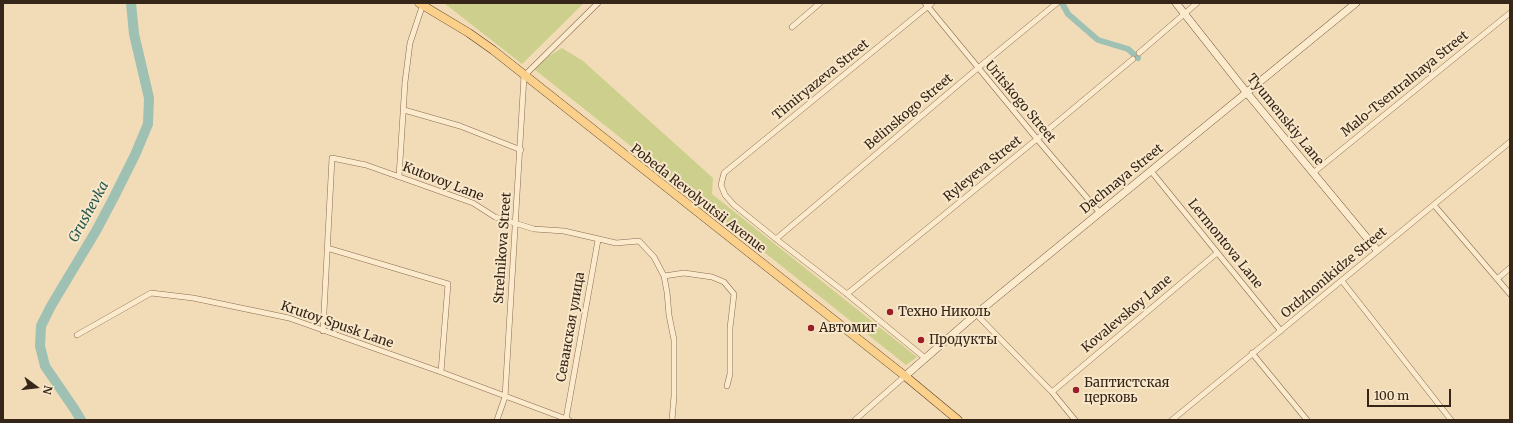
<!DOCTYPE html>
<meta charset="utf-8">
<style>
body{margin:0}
#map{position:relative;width:1513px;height:423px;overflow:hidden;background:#f2dcb8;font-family:Merriweather,serif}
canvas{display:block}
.frame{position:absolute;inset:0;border:4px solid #362519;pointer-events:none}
.north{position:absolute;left:16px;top:367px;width:40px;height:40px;-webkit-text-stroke:3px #f8e7c8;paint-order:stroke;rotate:105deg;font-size:11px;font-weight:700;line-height:16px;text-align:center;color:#362519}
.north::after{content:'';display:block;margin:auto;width:14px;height:18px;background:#362519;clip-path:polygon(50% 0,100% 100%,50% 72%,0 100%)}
.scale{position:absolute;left:1367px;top:389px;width:84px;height:18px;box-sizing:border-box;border:2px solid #362519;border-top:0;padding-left:5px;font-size:12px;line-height:14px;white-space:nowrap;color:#362519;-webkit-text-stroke:3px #f8e7c8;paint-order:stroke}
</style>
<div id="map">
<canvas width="1513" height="423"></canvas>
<div class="frame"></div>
<div class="north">N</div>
<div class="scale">100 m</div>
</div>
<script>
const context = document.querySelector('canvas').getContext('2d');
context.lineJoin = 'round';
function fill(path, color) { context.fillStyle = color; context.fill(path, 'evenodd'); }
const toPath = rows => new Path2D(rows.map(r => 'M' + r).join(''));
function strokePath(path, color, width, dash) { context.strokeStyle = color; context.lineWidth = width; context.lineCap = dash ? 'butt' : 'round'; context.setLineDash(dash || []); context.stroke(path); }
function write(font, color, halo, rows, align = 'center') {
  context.font = font + ' Merriweather,serif'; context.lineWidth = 4; context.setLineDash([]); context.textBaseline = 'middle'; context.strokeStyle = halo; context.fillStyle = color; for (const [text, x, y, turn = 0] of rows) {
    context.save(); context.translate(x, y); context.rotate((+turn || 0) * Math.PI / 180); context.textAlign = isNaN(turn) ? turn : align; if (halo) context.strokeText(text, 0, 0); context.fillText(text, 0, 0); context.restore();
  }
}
const green = toPath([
 [444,3,584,3,522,64],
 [562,48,583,61,713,178,712,194,917,357,906,365,534,69,549,56]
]);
const canal = toPath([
 [1062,3,1068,14,1098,40,1128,49,1138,58]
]);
const river = toPath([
 [81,420,75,410,45,366,40,346,41,326,51,306,96,231,114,197,135,155,148,124,149,98,134,34,131,3]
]);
const street = toPath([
 [925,3,1037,139,1100,213],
 [792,27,820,3],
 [1139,53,1197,3],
 [404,110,460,126,521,150],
 [1151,171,1281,331],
 [1313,173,1510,13],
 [399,177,405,82,410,43,423,4],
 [1434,205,1510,294],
 [776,239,978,68,1057,3],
 [327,248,448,284,441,372],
 [664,276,684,273,712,277,724,282,734,294,730,328,730,374,727,386],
 [1497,279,1510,268],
 [1342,281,1451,420],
 [847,294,1037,139,1133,59],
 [976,314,1052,392,1075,420],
 [323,331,332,158,366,165,473,203,495,217,534,229,564,231,616,243,639,241,654,257,664,276,667,292,669,315,674,340,674,396,672,420],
 [77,335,151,293,193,298,289,318,441,372,569,420],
 [1252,353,1307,420],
 [925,358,847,294,776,239,734,205,725,195,721,185,724,173,932,3],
 [1052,392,1217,253],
 [566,419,598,240],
 [497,420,505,397,524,76,598,3],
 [855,420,905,376],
 [1172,420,1510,142]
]);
const secondary = toPath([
 [1176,3,1247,93,1377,250],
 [905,376,976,314,1356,3]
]);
const primary = toPath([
 [419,3,469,33,493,50,905,376,958,420]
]);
const markers = [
 [890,312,4,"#9d1d27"],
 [811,328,4,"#9d1d27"],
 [921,340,4,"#9d1d27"],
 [1076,390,4,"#9d1d27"]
];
const streetNames = [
 ["Timiryazeva Street",821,80,-39],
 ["Malo-Tsentralnaya Street",1405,84,-39],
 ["Uritskogo Street",1020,102,50],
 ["Belinskogo Street",909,112,-40],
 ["Tyumenskiy Lane",1285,120,51],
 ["Ryleyeva Street",983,169,-39],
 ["Dachnaya Street",1122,179,-39],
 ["Kutovoy Lane",443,182,21],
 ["Pobeda Revolyutsii Avenue",698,199,38],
 ["Lermontova Lane",1225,244,51],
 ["Strelnikova Street",503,248,-86],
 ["Ordzhonikidze Street",1334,273,-40],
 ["Kovalevskoy Lane",1127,314,-40],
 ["Krutoy Spusk Lane",337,325,19],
 ["Севанская улица",571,327,-80]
];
const poiNames = [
 ["Техно Николь",898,312],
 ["Автомиг",819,328],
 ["Продукты",929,340],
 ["Баптистская",1084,383],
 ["церковь",1084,398]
];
const waterNames = [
 ["Grushevka",89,212,-61]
];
fill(green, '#cdd08c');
strokePath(canal, '#9ec1b4', 6);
strokePath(river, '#9ec1b4', 10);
strokePath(street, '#896b52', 6);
strokePath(secondary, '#6a4c36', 8);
strokePath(primary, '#553a27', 9);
strokePath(street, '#fceacc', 5);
strokePath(secondary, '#fceacc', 7);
strokePath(primary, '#fbd08a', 8);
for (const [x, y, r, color] of markers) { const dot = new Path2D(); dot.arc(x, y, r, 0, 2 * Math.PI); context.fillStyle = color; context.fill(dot); strokePath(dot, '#f8e7c8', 1.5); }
write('13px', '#362519', '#f8e7c8', streetNames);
write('13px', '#362519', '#f8e7c8', poiNames, 'left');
write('italic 14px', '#265851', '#f8e7c8', waterNames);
</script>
